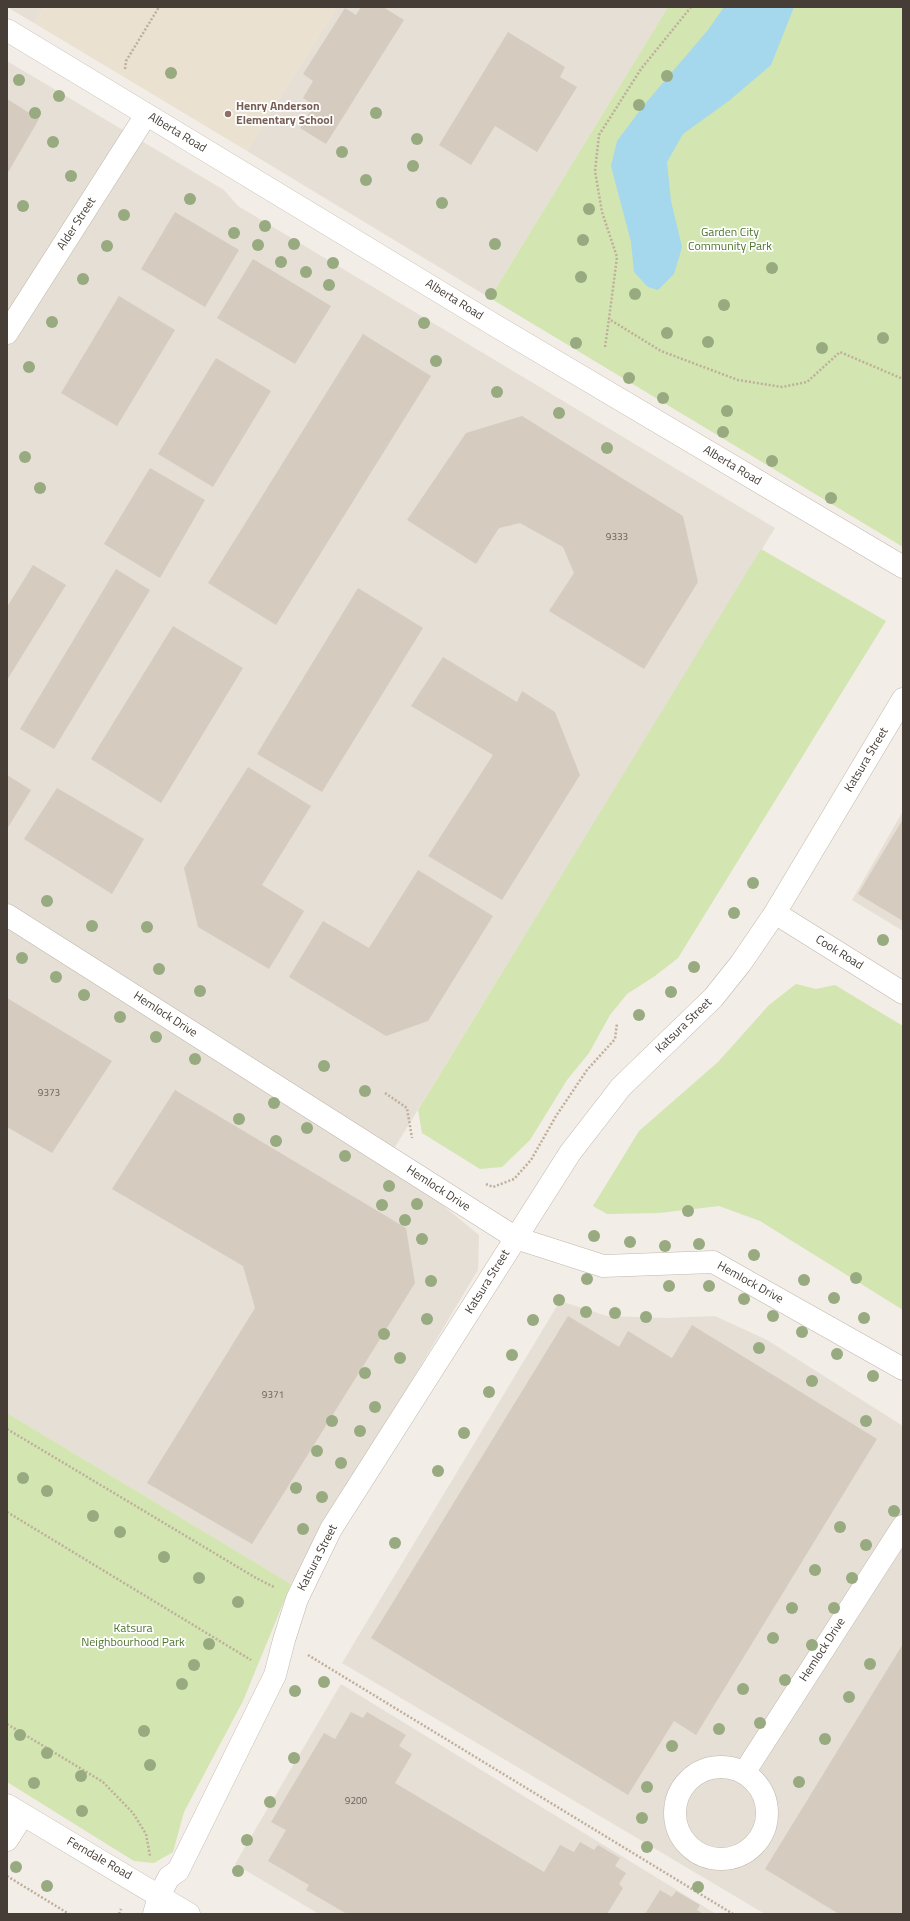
<!DOCTYPE html>
<style>
body{margin:0}
#map{position:relative;width:910px;height:1921px;overflow:hidden;background:#f2ede6;font-family:"Titillium Web",sans-serif}
canvas{display:block}
.frame{position:absolute;inset:0;border:8px solid #453d36;pointer-events:none}
</style>
<div id="map">
<canvas width="910" height="1921"></canvas>
<div class="frame"></div>
</div>
<script>
const context = document.querySelector('canvas').getContext('2d');
context.lineJoin = 'round';
function fill(path, color) { context.fillStyle = color; context.fill(path, 'evenodd'); }
const toPath = rows => new Path2D(rows.map(r => 'M' + r).join(''));
function strokePath(path, color, width, dash) { context.strokeStyle = color; context.lineWidth = width; context.lineCap = dash ? 'butt' : 'round'; context.setLineDash(dash || []); context.stroke(path); }
function write(font, color, halo, rows, align = 'center') {
  context.font = font + ' "Titillium Web",sans-serif'; context.lineWidth = 3.5; context.setLineDash([]); context.textBaseline = 'middle'; context.strokeStyle = halo; context.fillStyle = color; for (const [text, x, y, turn = 0] of rows) {
    context.save(); context.translate(x, y); context.rotate((+turn || 0) * Math.PI / 180); context.textAlign = isNaN(turn) ? turn : align; if (halo) context.strokeText(text, 0, 0); context.fillText(text, 0, 0); context.restore();
  }
}
const residential = toPath([
 [7,7,44,7,34,23],
 [337,7,668,7,490,298,247,151],
 [7,61,224,190,238,206,775,528,387,1160,479,1235,478,1270,322,1530,291,1584,7,1413],
 [903,811,903,931,852,900],
 [560,1301,607,1316,665,1318,715,1316,767,1340,903,1426,903,1914,765,1914,342,1663],
 [341,1684,716,1914,319,1914,235,1864]
]);
const education = toPath([
 [44,7,337,7,247,151,34,23]
]);
const green = toPath([
 [668,7,903,7,903,547,490,298],
 [761,549,886,621,678,958,655,976,627,994,610,1015,589,1053,567,1080,530,1140,502,1167,480,1169,422,1133,418,1110],
 [796,984,816,989,835,985,903,1026,903,1310,760,1221,719,1206,659,1213,607,1214,593,1206,639,1131,718,1062,769,1005],
 [7,1413,291,1584,243,1701,184,1812,173,1852,154,1863,134,1861,7,1782]
]);
const water = toPath([
 [724,7,794,7,771,65,730,100,683,134,667,162,671,201,682,247,674,274,658,290,648,287,634,272,631,242,611,166,617,141,644,105,708,30]
]);
const building = toPath([
 [361,7,383,7,404,20,326,144,300,128,314,105,303,98,313,81,303,74,345,8,356,15],
 [508,32,565,67,560,77,577,87,537,152,495,126,471,165,439,145],
 [7,99,39,119,7,174],
 [175,212,239,250,205,307,141,269],
 [253,259,331,306,295,364,217,318],
 [119,296,175,330,117,426,61,393],
 [363,334,431,376,276,625,208,583],
 [216,358,271,391,213,487,158,454],
 [522,416,683,516,698,582,644,669,549,611,574,573,563,547,520,523,499,528,476,564,407,520,466,433],
 [150,468,205,500,160,578,104,544],
 [33,565,66,585,7,680,7,607],
 [116,569,150,590,54,749,20,729],
 [358,588,423,628,322,792,257,754],
 [173,626,243,668,161,803,91,759],
 [443,657,517,702,522,691,555,712,580,775,502,900,428,856,493,755,411,706],
 [248,767,311,806,262,885,304,911,269,969,198,927,184,868],
 [7,775,31,790,7,829],
 [57,788,144,839,112,894,24,839],
 [903,819,903,921,858,894],
 [418,870,493,916,428,1021,386,1036,289,977,323,921,369,948],
 [7,998,112,1061,52,1153,7,1127],
 [175,1090,406,1228,415,1283,252,1544,147,1483,255,1308,243,1266,112,1189],
 [568,1316,619,1347,628,1331,672,1358,692,1325,877,1439,696,1735,674,1721,628,1795,371,1638],
 [903,1644,903,1914,839,1914,765,1869],
 [351,1712,363,1718,367,1712,406,1735,399,1746,412,1754,395,1783,544,1872,560,1845,574,1852,580,1842,594,1850,598,1845,620,1858,615,1866,626,1873,619,1884,623,1888,607,1914,347,1914,306,1890,309,1885,268,1861,286,1830,271,1822,324,1733,335,1739],
 [660,1890,672,1897,676,1891,700,1905,697,1910,703,1914,645,1914]
]);
const path = toPath([
 [691,7,641,69,599,135,595,171,602,212,617,257,609,319,661,351,738,380,782,387,807,382,840,352,903,379],
 [125,69,126,61,159,7],
 [605,347,609,319],
 [385,1093,407,1108,412,1138],
 [486,1184,493,1187,514,1179,531,1160,556,1116,587,1070,615,1039,617,1023],
 [7,1429,256,1578,274,1587],
 [7,1512,251,1660],
 [308,1655,733,1914],
 [7,1724,103,1782,133,1813,146,1834,150,1856],
 [7,1876,69,1914],
 [119,1914,121,1909]
]);
const minor = toPath([
 [7,30,496,326,903,567],
 [7,333,146,115],
 [775,913,903,993],
 [7,915,516,1238,603,1266,713,1262,903,1369],
 '675 1813a46 46 0 1 1 92 0a46 46 0 1 1-92 0Z',
 [744,1773,903,1526],
 [7,1805,189,1914],
 [7,1840,23,1815],
 [154,1914,159,1896,169,1877,178,1871,275,1675,284,1640,297,1599,331,1529,570,1153,621,1087,713,998,741,963,775,913,903,699]
]);
const trees = [
 [171,73],
 [667,76],
 [19,80],
 [59,96],
 [639,105],
 [35,113],
 [376,113],
 [417,139],
 [53,142],
 [342,152],
 [413,166],
 [71,176],
 [366,180],
 [190,199],
 [442,203],
 [23,206],
 [589,209],
 [124,215],
 [265,226],
 [234,233],
 [583,240],
 [294,244],
 [495,244],
 [258,245],
 [107,246],
 [281,262],
 [333,263],
 [772,268],
 [306,272],
 [581,277],
 [83,279],
 [329,285],
 [491,294],
 [635,294],
 [724,305],
 [52,322],
 [424,323],
 [667,333],
 [883,338],
 [708,342],
 [576,343],
 [822,348],
 [436,361],
 [29,367],
 [629,378],
 [497,392],
 [663,398],
 [727,411],
 [559,413],
 [723,432],
 [607,448],
 [25,457],
 [772,461],
 [40,488],
 [831,498],
 [753,883],
 [47,901],
 [734,913],
 [92,926],
 [147,927],
 [883,940],
 [22,958],
 [694,967],
 [159,969],
 [56,977],
 [200,991],
 [671,992],
 [84,995],
 [639,1015],
 [120,1017],
 [156,1037],
 [195,1059],
 [324,1066],
 [365,1091],
 [274,1103],
 [239,1119],
 [307,1128],
 [276,1141],
 [345,1156],
 [389,1186],
 [417,1204],
 [382,1205],
 [688,1211],
 [405,1220],
 [594,1236],
 [422,1239],
 [630,1242],
 [699,1244],
 [665,1246],
 [754,1255],
 [856,1278],
 [587,1279],
 [804,1280],
 [431,1281],
 [669,1286],
 [709,1286],
 [834,1298],
 [744,1299],
 [559,1300],
 [586,1312],
 [615,1313],
 [773,1316],
 [646,1317],
 [864,1318],
 [427,1319],
 [533,1320],
 [802,1332],
 [384,1334],
 [759,1348],
 [837,1354],
 [512,1355],
 [400,1358],
 [365,1373],
 [873,1376],
 [812,1381],
 [489,1392],
 [375,1407],
 [332,1421],
 [866,1421],
 [360,1431],
 [464,1433],
 [317,1451],
 [341,1463],
 [438,1471],
 [23,1478],
 [296,1488],
 [47,1491],
 [322,1497],
 [894,1511],
 [93,1516],
 [840,1527],
 [303,1529],
 [120,1532],
 [395,1543],
 [866,1545],
 [164,1557],
 [815,1570],
 [199,1578],
 [852,1578],
 [238,1602],
 [792,1608],
 [834,1608],
 [773,1638],
 [209,1644],
 [812,1645],
 [870,1664],
 [194,1665],
 [785,1680],
 [324,1682],
 [182,1684],
 [743,1689],
 [295,1691],
 [849,1697],
 [760,1723],
 [719,1729],
 [144,1731],
 [20,1735],
 [825,1739],
 [672,1746],
 [47,1753],
 [294,1758],
 [150,1765],
 [81,1776],
 [799,1782],
 [34,1783],
 [647,1787],
 [270,1802],
 [82,1811],
 [642,1818],
 [247,1840],
 [647,1847],
 [16,1867],
 [238,1871],
 [47,1886],
 [698,1887]
];
const markers = [
 [228,114,4,"#8d6e63"]
];
const numberNames = [
 ["9333",617,538],
 ["9373",49,1094],
 ["9371",273,1396],
 ["9200",356,1802]
];
const educationNames = [
 ["Henry Anderson",236,107],
 ["Elementary School",236,121]
];
const streetNames = [
 ["Alberta Road",177,133,31],
 ["Alder Street",77,224,-57],
 ["Alberta Road",454,300,32],
 ["Alberta Road",732,466,31],
 ["Katsura Street",867,760,-59],
 ["Cook Road",839,953,32],
 ["Hemlock Drive",165,1015,33],
 ["Katsura Street",684,1026,-44],
 ["Hemlock Drive",438,1189,33],
 ["Katsura Street",488,1282,-58],
 ["Hemlock Drive",750,1283,29],
 ["Katsura Street",318,1558,-63],
 ["Hemlock Drive",823,1650,-57],
 ["Ferndale Road",99,1859,30]
];
const parkNames = [
 ["Garden City",730,233],
 ["Community Park",730,247],
 ["Katsura",133,1629],
 ["Neighbourhood Park",133,1643]
];
fill(residential, '#e6dfd5');
fill(education, '#ebe1d1');
fill(green, '#d3e5b1');
fill(water, '#a5d7ed');
fill(building, '#d6cbbf');
strokePath(minor, '#c0b7ac', 23);
strokePath(path, '#bfae9b', 2.5, [2, 2]);
strokePath(minor, '#fff', 22);
context.fillStyle = '#98aa80';
for (const [x, y] of trees) { context.beginPath(); context.arc(x, y, 6, 0, 2 * Math.PI); context.fill(); }
for (const [x, y, r, color] of markers) { const dot = new Path2D(); dot.arc(x, y, r, 0, 2 * Math.PI); context.fillStyle = color; context.fill(dot); strokePath(dot, '#fff', 1.5); }
write('10px', '#696058', null, numberNames);
write('bold 12px', '#785e54', '#fff', educationNames, 'left');
write('12px', '#453d36', '#fff', streetNames);
write('12px', '#4f742c', '#fff', parkNames);
</script>
